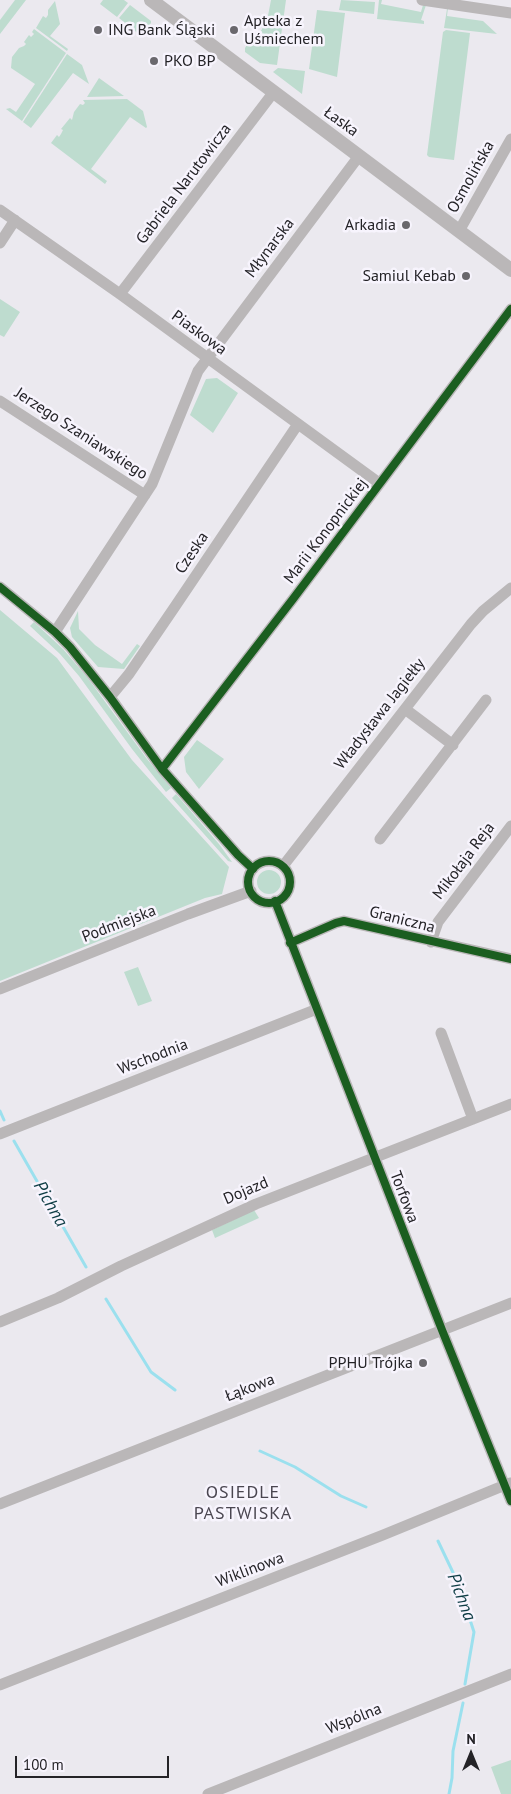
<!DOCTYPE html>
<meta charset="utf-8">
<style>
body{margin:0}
#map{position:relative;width:511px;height:1794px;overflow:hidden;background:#ebe9ef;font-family:"PT Sans",sans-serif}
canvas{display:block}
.north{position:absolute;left:446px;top:1729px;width:50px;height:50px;-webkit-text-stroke:4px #f7f4fd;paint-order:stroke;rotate:0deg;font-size:14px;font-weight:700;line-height:20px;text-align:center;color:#242327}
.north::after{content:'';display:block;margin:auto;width:18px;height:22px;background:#242327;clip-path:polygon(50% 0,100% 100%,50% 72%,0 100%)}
.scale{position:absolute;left:15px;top:1756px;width:154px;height:22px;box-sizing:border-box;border:2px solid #242327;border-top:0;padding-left:6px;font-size:15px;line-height:18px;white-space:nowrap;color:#242327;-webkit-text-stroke:4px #f7f4fd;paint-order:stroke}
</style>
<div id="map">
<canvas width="511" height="1794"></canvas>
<div class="north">N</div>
<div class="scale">100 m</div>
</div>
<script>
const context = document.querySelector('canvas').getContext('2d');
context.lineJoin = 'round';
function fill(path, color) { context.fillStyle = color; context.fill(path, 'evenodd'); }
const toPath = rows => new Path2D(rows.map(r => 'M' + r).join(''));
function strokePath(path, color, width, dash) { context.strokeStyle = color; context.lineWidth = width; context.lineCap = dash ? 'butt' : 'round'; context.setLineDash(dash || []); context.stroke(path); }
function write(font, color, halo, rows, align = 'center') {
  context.font = font + ' "PT Sans",sans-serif'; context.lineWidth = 5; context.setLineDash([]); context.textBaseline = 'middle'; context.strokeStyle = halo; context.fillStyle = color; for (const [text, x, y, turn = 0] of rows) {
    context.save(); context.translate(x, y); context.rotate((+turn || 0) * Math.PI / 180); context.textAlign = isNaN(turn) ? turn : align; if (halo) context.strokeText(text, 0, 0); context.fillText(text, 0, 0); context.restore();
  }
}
const green = toPath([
 [15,0,26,0,0,34,0,20],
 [103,0,124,0,128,3,117,17,100,4],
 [271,0,286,0,277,65,260,63,245,52,245,48,255,33,259,34,267,21],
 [341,0,375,2,374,14,339,10],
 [379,0,382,0,381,4,421,12,423,5,426,5,421,20,424,21,424,24,377,19],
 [55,1,60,24,50,36,68,49,67,51,36,28,43,16,46,18,48,15,48,10],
 [130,5,151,21,151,23,142,34,140,35,119,18],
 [448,8,447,16,483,21,497,34,444,28,447,9],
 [317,10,345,13,337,77,309,69],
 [34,29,66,53,22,121,6,109,10,108,16,112,35,84,11,68,12,57,19,48,24,46,26,44,24,42,29,35,31,37,34,34,32,32],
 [446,30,470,33,454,160,429,157,427,155,443,32],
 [67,54,82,65,89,84,73,73,31,128,23,122],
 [278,68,305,71,302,94,273,72],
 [99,78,124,96,87,97],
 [127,99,143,111,147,127,146,128,130,117,91,169,107,181,105,184,51,143,57,135,59,137,61,134,63,130,61,129,70,118,72,120,74,112,80,104,83,105,85,103,83,100],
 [0,299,20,312,4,337,0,335],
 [217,378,238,393,213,433,190,415,206,379],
 [0,610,57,658,132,760,229,867,222,894,205,898,0,981],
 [78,611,79,629,95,645,122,664,137,644,140,646,124,669,98,667,72,637,70,628],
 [34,622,63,649,87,677,147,759,171,788,166,792,132,749,79,676,60,654,30,626],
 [197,740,224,759,199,789,186,772,184,757],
 [176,794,219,844,232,862,228,861,172,798],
 '257 882a12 12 0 1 1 24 0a12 12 0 1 1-24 0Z',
 [138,967,152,1001,138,1006,124,972],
 [254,1210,259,1218,215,1238,212,1230],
 [511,1760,511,1794,501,1794,491,1767]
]);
const stream = toPath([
 [0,1111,4,1120],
 [14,1141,86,1267],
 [106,1299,151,1372,175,1390],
 [260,1451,295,1467,341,1496,366,1507],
 [438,1541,458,1583,474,1632,465,1684],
 [449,1794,452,1778,453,1751,463,1703]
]);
const minor = toPath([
 [422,0,511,13],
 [0,210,120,294,379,483],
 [459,231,511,139],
 [0,243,15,220],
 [120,294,273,93],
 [0,401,145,495],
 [0,587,55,632,70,647,110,697,162,769,238,855,253,869],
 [55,632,152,484,198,371,359,156],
 [110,697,129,674,174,608,298,424],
 [405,709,453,745],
 [162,769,293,599,511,309],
 [380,839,486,700],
 '248 882a21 21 0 1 1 42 0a21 21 0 1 1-42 0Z',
 [283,866,471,624,483,611,511,588],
 [275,901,442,1330,511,1501],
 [431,942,438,922,511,826],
 [290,943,336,923,344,921,511,959],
 [0,989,188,914,251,891],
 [441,1033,473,1119],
 [0,1134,317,1009],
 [0,1322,58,1298,121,1266,256,1204,511,1104],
 [0,1504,511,1303],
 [0,1685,383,1535,510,1483],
 [208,1794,511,1674]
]);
const tertiary = toPath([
 [151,0,511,270]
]);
const cycleway = toPath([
 [0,587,55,632,70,647,110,697,162,769,238,855,253,869],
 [162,769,293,599,511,309],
 '248 882a21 21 0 1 1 42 0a21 21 0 1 1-42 0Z',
 [275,901,442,1330,511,1501],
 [290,943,336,923,344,921,511,959]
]);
const markers = [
 [98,30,5,"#6a686d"],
 [234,30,5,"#6a686d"],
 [154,61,5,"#6a686d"],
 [406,225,5,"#6a686d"],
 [466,276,5,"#6a686d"],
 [423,1363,5,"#6a686d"]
];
const poiNames = [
 ["Apteka z",244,21],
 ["Uśmiechem",244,39],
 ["ING Bank Śląski",108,30],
 ["PKO BP",164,61],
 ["Arkadia",396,225,"right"],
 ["Samiul Kebab",456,276,"right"],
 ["PPHU Trójka",413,1363,"right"]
];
const streetNames = [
 ["Łaska",341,122,36],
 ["Osmolińska",471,177,-61],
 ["Gabriela Narutowicza",184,184,-53],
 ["Młynarska",270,248,-53],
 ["Piaskowa",199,333,36],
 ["Jerzego Szaniawskiego",81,434,33],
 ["Marii Konopnickiej",326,531,-53],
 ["Czeska",192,553,-56],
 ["Władysława Jagiełły",380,714,-52],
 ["Mikołaja Reja",464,861,-53],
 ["Graniczna",402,920,14],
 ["Podmiejska",119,924,-21],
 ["Wschodnia",153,1057,-21],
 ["Dojazd",246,1191,-23],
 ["Torfowa",404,1197,69],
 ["Łąkowa",250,1388,-21],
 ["Wiklinowa",250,1570,-21],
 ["Wspólna",354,1719,-22]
];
const waterNames = [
 ["Pichna",50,1204,60],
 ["Pichna",461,1597,69]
];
const neighbourhoodNames = [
 ["OSIEDLE",243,1493],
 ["PASTWISKA",243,1514]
];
fill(green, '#bedccf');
strokePath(stream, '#9be0ee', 3);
strokePath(minor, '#bab7b8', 11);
strokePath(tertiary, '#bab7b8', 14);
strokePath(cycleway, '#1b5e20', 8);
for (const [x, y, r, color] of markers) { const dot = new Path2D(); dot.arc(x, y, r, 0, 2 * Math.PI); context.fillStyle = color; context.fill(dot); strokePath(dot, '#f7f4fd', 2); }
write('16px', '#242327', '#f7f4fd', poiNames, 'left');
write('16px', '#242327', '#f7f4fd', streetNames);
write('italic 18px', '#0e3d45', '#f7f4fd', waterNames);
context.letterSpacing = '1px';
write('18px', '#4a4650', '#f7f4fd', neighbourhoodNames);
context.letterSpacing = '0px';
</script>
